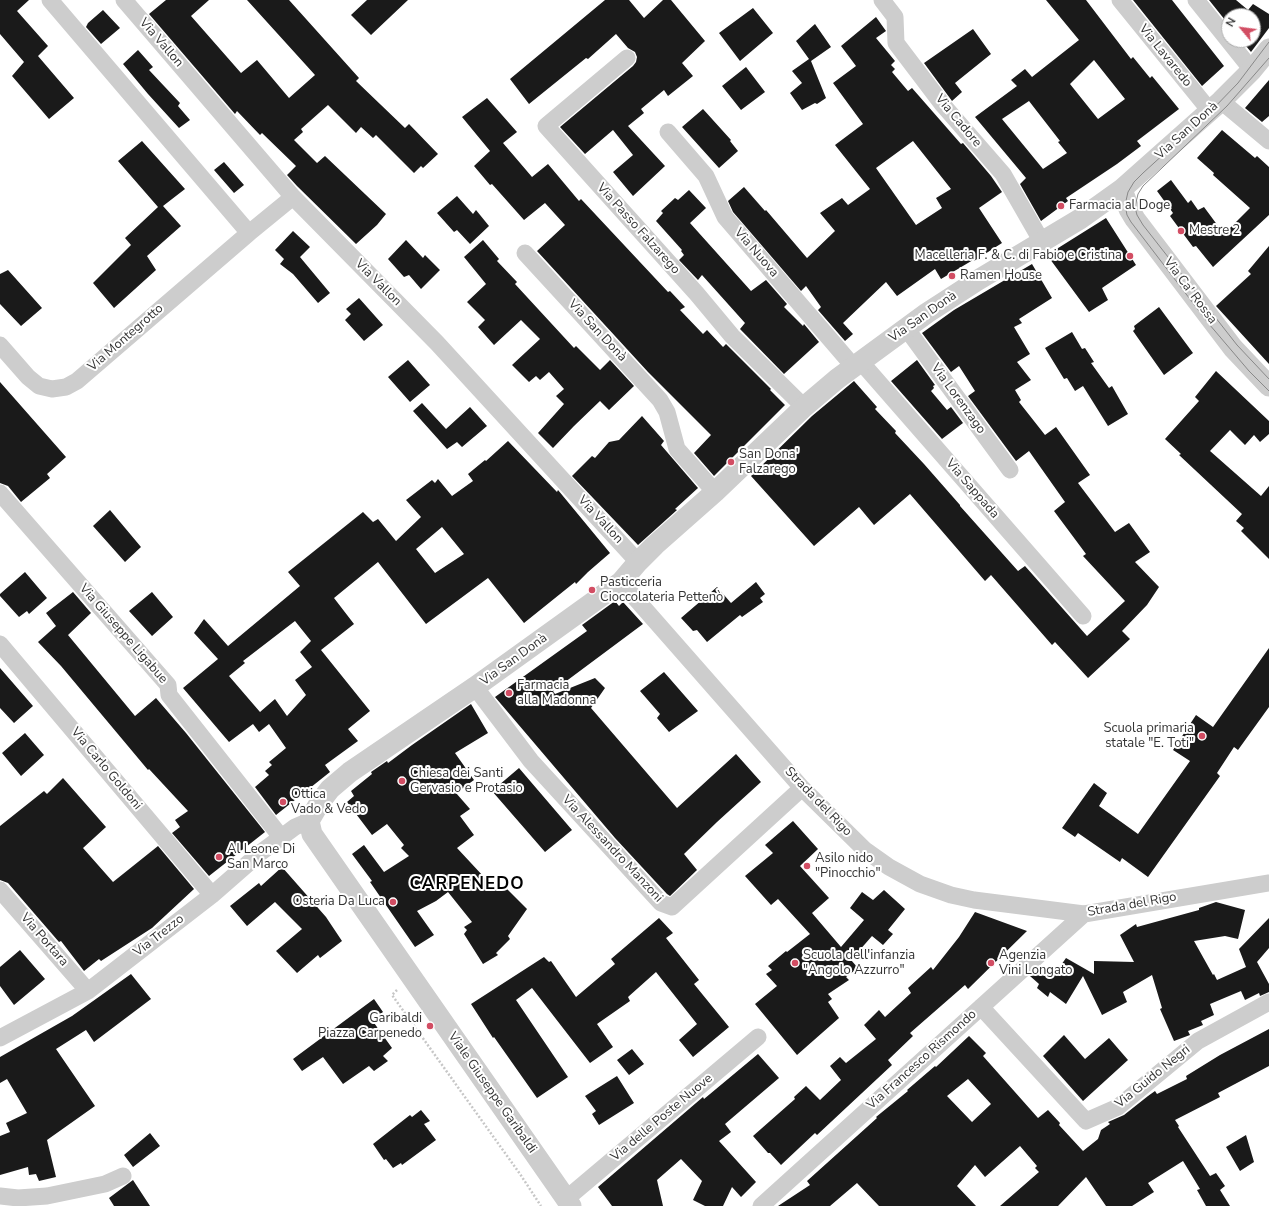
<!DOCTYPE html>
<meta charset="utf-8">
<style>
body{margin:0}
#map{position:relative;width:1269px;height:1206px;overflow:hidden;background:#fff;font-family:"Nunito Sans",sans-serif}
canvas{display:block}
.north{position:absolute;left:1221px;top:8px;width:40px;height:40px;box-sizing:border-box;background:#fff;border:1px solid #adadad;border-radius:50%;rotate:299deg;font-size:11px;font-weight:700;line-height:16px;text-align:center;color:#333}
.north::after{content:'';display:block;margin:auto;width:14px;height:18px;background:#d24d63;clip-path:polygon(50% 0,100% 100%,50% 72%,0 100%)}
</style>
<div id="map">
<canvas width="1269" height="1206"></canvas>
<div class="north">N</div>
</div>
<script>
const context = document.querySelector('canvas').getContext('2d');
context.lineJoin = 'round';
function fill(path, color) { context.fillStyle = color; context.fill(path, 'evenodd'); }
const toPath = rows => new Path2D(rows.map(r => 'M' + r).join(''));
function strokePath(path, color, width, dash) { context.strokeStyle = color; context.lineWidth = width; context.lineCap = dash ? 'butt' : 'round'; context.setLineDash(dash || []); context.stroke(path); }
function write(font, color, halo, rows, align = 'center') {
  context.font = font + ' "Nunito Sans",sans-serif'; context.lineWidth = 4; context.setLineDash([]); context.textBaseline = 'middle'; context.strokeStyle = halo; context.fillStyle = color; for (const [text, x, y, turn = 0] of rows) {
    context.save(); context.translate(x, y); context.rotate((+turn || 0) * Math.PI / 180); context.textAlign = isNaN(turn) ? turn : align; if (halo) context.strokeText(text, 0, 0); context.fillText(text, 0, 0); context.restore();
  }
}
const building = toPath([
 [0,0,29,0,17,11,48,46,38,56,74,98,49,119,12,76,24,62,0,34],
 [166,0,209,0,191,16,241,73,257,60,289,98,315,75,247,0,289,0,359,78,356,81,405,128,409,124,438,154,423,168,421,166,414,173,376,135,373,138,361,127,356,133,328,105,301,129,303,132,294,140,317,163,325,156,386,214,377,225,356,244,297,186,287,175,296,166,262,133,260,135,237,111,235,114,149,14],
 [367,0,408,0,371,35,351,15],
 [605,0,629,0,644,18,663,0,671,0,705,41,682,63,693,76,668,96,664,90,641,109,644,113,628,126,665,166,633,196,613,172,633,155,613,130,585,154,560,127,633,66,636,62,637,57,635,52,628,48,616,34,588,59,586,58,529,104,510,79],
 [1046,0,1086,0,1131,59,1133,57,1150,78,1152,76,1179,109,1137,141,1141,146,1117,164,1066,198,1068,201,1041,221,1020,184,1026,178,975,117,1017,86,1011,80,1025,69,1032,77,1079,40],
 [1094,60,1125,99,1098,119,1070,84],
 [1029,101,1060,141,1058,142,1067,153,1043,169,1002,119],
 [1133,0,1172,0,1224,66,1202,86],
 [1209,0,1236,0,1248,10,1253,4,1269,14,1269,28,1251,52,1241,40,1253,40,1253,16,1229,16,1229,25],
 [753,8,773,33,740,61,719,33],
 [103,10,120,28,101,44,86,27,88,23],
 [876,17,886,31,876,38,895,61,891,65,895,69,892,72,908,91,912,88,961,144,963,143,991,176,1002,192,979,208,1002,243,974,261,973,260,941,279,935,269,897,296,886,282,843,323,853,334,845,341,818,310,821,307,806,286,801,291,733,212,728,201,744,187,765,211,766,210,807,258,835,231,820,213,842,198,848,205,870,189,835,145,863,124,833,83,856,66,841,46],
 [913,141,951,189,936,198,942,208,916,225,876,168],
 [815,24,831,47,811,61,826,98,817,104,815,103,802,110,790,93,802,83,792,71,809,59,796,41],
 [973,29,991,54,955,83,962,92,952,101,924,63],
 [138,50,153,67,149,70,180,103,178,106,190,120,179,128,148,94,123,64],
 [746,67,765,92,741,110,722,86],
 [1269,80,1269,116,1262,122,1245,108],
 [487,98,517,132,503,143,532,177,548,164,579,201,581,199,668,292,670,291,685,307,680,310,703,334,707,330,723,347,726,344,771,389,770,390,785,405,714,476,694,453,711,435,648,372,537,251,565,225,545,203,524,220,492,184,490,185,474,166,490,151,462,117],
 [703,109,731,140,730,141,738,151,719,168,682,127],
 [1222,130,1255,158,1257,156,1269,167,1269,215,1213,267,1196,246,1193,247,1170,216,1173,213,1157,191,1171,180,1188,203,1191,200,1198,210,1204,207,1224,234,1250,208,1213,175,1214,173,1197,158],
 [142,141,185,189,163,206,181,226,147,256,156,270,114,308,93,283,131,245,125,238,158,207,118,161],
 [224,162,244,185,234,193,214,170],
 [689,190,706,208,690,223,751,291,766,280,787,304,784,307,803,326,804,324,819,342,784,374,740,329,745,323,702,275,698,280,679,260,684,255,681,251,682,250,656,221,663,213,661,211,675,198,678,200],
 [457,196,473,214,476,210,489,226,470,244,457,230,454,232,437,213],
 [1106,218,1136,265,1102,288,1108,300,1089,312,1047,255],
 [293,231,310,247,300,257,330,293,318,303,293,274,280,264,284,259,275,250],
 [406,240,423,258,425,255,440,270,421,289,409,275,404,277,388,259],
 [483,240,499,259,497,261,517,282,515,284,574,348,576,346,600,370,610,360,634,386,609,410,600,401,574,426,553,448,538,433,564,404,556,396,564,389,549,372,540,380,536,376,529,382,512,365,540,339,521,320,494,345,478,327,485,320,467,302,486,284,464,257],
 [1269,246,1269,364,1216,306,1251,274,1248,271],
 [1032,264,1052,298,1019,319,1022,323,1014,327,1030,354,1017,362,1031,380,1015,390,1021,400,1019,402,1045,435,1056,427,1090,475,1078,483,1115,532,1129,523,1150,552,1135,562,1159,587,1147,605,1122,631,1130,639,1088,678,1055,642,1052,645,991,575,985,581,910,494,874,525,859,507,814,546,751,476,812,416,854,381,877,407,875,409,896,431,895,433,924,464,960,505,960,506,1018,571,1025,566,1087,636,1125,601,1083,556,1086,554,1054,511,1065,502,1029,451,1016,461,968,396,975,391,959,366,951,372,922,333,954,310],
 [8,270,42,308,21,326,0,304,0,274],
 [359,298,383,325,364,341,345,320,351,314,346,309],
 [1159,307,1193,353,1164,375,1133,331,1135,329,1134,326],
 [1072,332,1082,349,1085,348,1094,362,1091,363,1109,388,1112,386,1128,414,1108,426,1083,386,1075,391,1067,378,1064,379,1045,348],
 [408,360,430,385,410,402,388,377],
 [917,360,935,385,933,386,934,388,931,391,947,410,951,407,963,423,942,439,891,381],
 [1216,371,1269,421,1269,434,1260,442,1254,435,1245,445,1230,430,1210,451,1261,496,1269,486,1269,559,1241,531,1244,528,1236,521,1242,514,1179,455,1181,454,1165,439,1199,401,1195,397],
 [0,382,66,457,47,474,50,478,21,502,8,486,0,483],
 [422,403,446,429,470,407,487,426,462,447,457,442,447,449,413,411],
 [642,416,664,441,661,445,698,488,675,509,677,510,638,545,572,476,592,456,595,458,609,442,619,440],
 [508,441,557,492,558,490,610,553,588,572,576,584,575,582,524,623,488,578,426,624,378,562,334,598,354,624,321,650,370,711,348,729,358,741,325,765,330,772,276,815,255,787,269,775,265,771,272,765,269,762,286,748,269,724,259,732,253,724,229,742,183,688,218,659,194,633,204,619,228,646,300,586,288,572,363,512,373,522,378,519,396,541,421,517,406,500,432,480,435,483,438,479,452,496,473,481,468,474,485,460,486,461],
 [442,527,464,554,435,573,416,549],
 [295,621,311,641,300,652,312,667,295,680,306,695,287,716,275,699,260,712,229,676,245,663,243,661],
 [110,510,141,547,125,562,93,526],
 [25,572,47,598,29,614,27,611,19,617,0,596,0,594],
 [756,582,765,594,760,598,763,602,742,617,740,615,707,642,697,630,693,631,681,618,717,587,731,603],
 [73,592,91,613,68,635,135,716,156,698,186,733,265,832,209,876,172,833,180,827,175,820,188,811,149,769,148,770,61,666,38,642,56,626,46,613],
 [152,592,173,617,152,636,129,611],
 [615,601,619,606,623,602,643,624,553,691,555,694,595,678,605,688,591,708,677,808,736,754,761,782,717,822,684,854,697,870,670,896,667,894,615,838,495,697,587,631,582,625],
 [1269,648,1269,707,1238,750,1234,747,1217,773,1220,776,1148,877,1122,858,1120,862,1078,833,1075,837,1062,828,1094,783,1107,793,1099,806,1138,834,1190,761,1173,750,1196,715,1213,727],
 [0,668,33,706,14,723,0,708],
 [664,672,698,711,669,732,657,718,660,714,640,691],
 [471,704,488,733,455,753,474,780,456,793,470,809,460,816,474,835,457,848,497,891,506,888,527,909,508,936,510,939,496,953,498,955,483,964,464,934,467,930,464,927,472,922,448,892,436,901,417,911,434,935,415,947,370,882,372,881,352,854,364,845,384,872,409,856,401,848,404,845,387,824,372,835,347,802,354,796,351,791,372,774,371,772,387,761,388,763,412,745],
 [25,733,44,755,21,776,2,753],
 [519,768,572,830,545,852,492,791],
 [63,778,106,827,83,848,113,882,158,846,194,889,152,928,101,961,99,959,84,971,61,941,59,942,8,883,0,880,0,826,44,791,47,794],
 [793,821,818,849,800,866,829,898,812,913,841,947,864,920,850,908,862,892,873,900,884,890,905,909,888,930,893,934,883,945,872,936,851,960,858,968,846,977,849,980,828,994,832,999,828,1002,839,1018,797,1055,755,1004,777,986,766,974,772,970,768,966,786,951,787,952,810,934,778,899,771,905,745,876,773,853,765,845],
 [282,867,326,917,342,941,320,958,318,955,297,973,276,951,302,929,275,902,247,926,230,906,259,883,261,886],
 [1216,902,1245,910,1238,939,1225,936,1194,941,1213,975,1214,974,1217,980,1246,967,1239,949,1269,918,1269,948,1257,962,1269,984,1269,992,1260,996,1259,993,1245,1000,1241,991,1210,1004,1214,1015,1201,1021,1203,1025,1188,1031,1190,1035,1174,1041,1160,1009,1162,1008,1152,975,1123,992,1127,1002,1102,1015,1083,976,1066,1004,1050,992,1048,997,1037,988,1039,984,1030,976,1036,971,1052,978,1066,958,1094,974,1094,961,1134,962,1120,935,1136,924,1137,927,1199,910,1199,908],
 [975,912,1027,931,968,989,965,985,910,1033,913,1036,888,1060,892,1065,817,1135,815,1133,781,1165,770,1153,768,1153,753,1136,795,1099,794,1097,806,1086,820,1100,841,1080,830,1066,840,1057,846,1063,876,1039,864,1025,879,1010,885,1017,911,993,908,988,931,967,933,970,959,937],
 [659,918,673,933,666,938,699,980,694,984,729,1027,693,1057,679,1040,697,1024,656,972,628,997,630,1001,597,1024,613,1047,590,1063,532,988,516,1000,568,1077,537,1098,494,1037,493,1038,471,1004,544,957,549,962,551,961,576,997,615,964,611,959],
 [20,950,45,979,14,1005,0,986,0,967],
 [131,974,151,999,94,1042,86,1030,56,1049,95,1106,47,1140,56,1177,39,1181,36,1174,29,1175,28,1167,0,1175,0,1136,10,1132,6,1123,27,1113,7,1079,0,1083,0,1057,72,1016],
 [374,999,383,1012,372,1020,392,1048,383,1056,388,1061,374,1071,369,1066,343,1084,323,1057,302,1071,293,1059],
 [1269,1029,1269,1066,1218,1093,1220,1097,1175,1120,1179,1126,1178,1127,1210,1176,1216,1173,1225,1186,1220,1190,1230,1206,1206,1206,1197,1190,1200,1189,1183,1161,1148,1183,1154,1192,1132,1206,1106,1206,1086,1177,1058,1206,1000,1206,1039,1172,1035,1168,1037,1166,1020,1146,985,1177,975,1165,957,1186,976,1206,879,1206,857,1183,830,1206,778,1206,810,1185,807,1181,877,1118,876,1117,908,1091,907,1090,935,1066,936,1067,969,1036,986,1053,983,1056,1038,1118,1048,1110,1060,1123,1059,1125,1083,1151,1098,1139,1101,1130,1110,1124,1108,1122,1124,1115,1148,1096,1155,1091,1157,1094,1187,1079,1186,1076,1220,1055],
 [968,1079,991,1104,972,1122,947,1096],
 [1064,1035,1085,1059,1109,1038,1128,1060,1083,1101,1043,1056],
 [632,1049,644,1064,629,1075,617,1060],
 [758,1054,779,1078,725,1124,731,1132,719,1141,756,1182,741,1197,732,1187,723,1206,705,1206,693,1200,702,1181,681,1159,657,1180,663,1206,612,1206,598,1187,703,1097,704,1099],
 [617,1076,634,1103,599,1125,592,1114,596,1111,585,1096],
 [421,1110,430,1121,424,1124,436,1140,402,1165,401,1163,393,1168,386,1159,384,1160,373,1144,410,1115,412,1117],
 [150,1133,160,1146,133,1167,124,1155],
 [1246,1135,1254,1162,1240,1171,1226,1147],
 [133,1180,150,1206,114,1206,109,1198]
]);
const path = toPath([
 [397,990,392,995,520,1174,541,1206]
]);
const minor = toPath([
 [50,0,249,233],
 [124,0,293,197,437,343,638,562],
 [882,0,895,17,896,43,943,105,1003,174,1042,242],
 [1120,0,1210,111],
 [1196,0,1252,70],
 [627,58,546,126,697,294,732,336,804,407],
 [1221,101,1269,141],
 [668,132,706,176,725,217,854,367],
 [525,253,660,400,667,412,677,449,715,492],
 [906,328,1010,470],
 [0,345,28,377,39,386,52,389,66,387,77,381,249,233,293,197],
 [861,362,1083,616],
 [0,493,168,685,169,695,281,837],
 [621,582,802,788,865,850,889,867,920,884,951,895,974,900,1084,914,1269,883],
 [0,644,212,895],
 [475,687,531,761,661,903,672,907,802,788],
 [0,890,88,991],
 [981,1007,1086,1121,1118,1107,1198,1041,1269,1002],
 [0,1038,88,991,212,895,260,853,295,827,309,821],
 [0,1196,18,1198,47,1196,105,1184,123,1176],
 [566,1199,758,1037],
 [761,1206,1084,914]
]);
const tertiary = toPath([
 [1122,189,1129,209,1135,219,1233,348,1269,386],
 [571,1206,312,834,309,821,320,802,330,789,350,772,475,687,621,582,638,562,655,545,715,492,804,407,837,379,927,313,978,280,1080,219,1122,189,1221,101,1252,70,1269,49]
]);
const tram = toPath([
 [1269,42,1238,83,1210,112,1143,173,1134,182,1128,192,1125,205,1127,215,1131,222,1209,324,1249,371,1269,391],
 [1269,58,1227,106,1143,186,1138,194,1135,207,1137,215,1143,225,1237,345,1269,379]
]);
const markers = [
 [1061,206,4,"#d24d63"],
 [1181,231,4,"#d24d63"],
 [1130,256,4,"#d24d63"],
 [952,276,4,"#d24d63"],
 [731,462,4,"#d24d63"],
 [592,590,4,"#d24d63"],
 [509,693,4,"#d24d63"],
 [1202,736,4,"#d24d63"],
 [402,781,4,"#d24d63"],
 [283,802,4,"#d24d63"],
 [219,857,4,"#d24d63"],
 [807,866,4,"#d24d63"],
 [393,902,4,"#d24d63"],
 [795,963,4,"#d24d63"],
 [991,963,4,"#d24d63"],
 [430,1026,4,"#d24d63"]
];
const streetNames = [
 ["Via Vallon",161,43,49],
 ["Via Lavaredo",1165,56,51],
 ["Via Cadore",958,121,50],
 ["Via San Donà",1187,131,-42],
 ["Via Passo Falzarego",638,229,48],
 ["Via Nuova",756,253,49],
 ["Via Vallon",378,283,45],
 ["Via Ca' Rossa",1190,291,53],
 ["Via San Donà",923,317,-35],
 ["Via San Donà",597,331,47],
 ["Via Montegrotto",126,338,-41],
 ["Via Lorenzago",958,399,54],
 ["Via Sappada",972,489,49],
 ["Via Vallon",600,520,47],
 ["Via Giuseppe Ligabue",123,634,49],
 ["Via San Donà",514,660,-36],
 ["Via Carlo Goldoni",106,769,50],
 ["Strada del Rigo",818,802,46],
 ["Via Alessandro Manzoni",612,849,47],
 ["Strada del Rigo",1132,905,-10],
 ["Via Trezzo",159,936,-38],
 ["Via Portara",44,940,49],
 ["Via Francesco Rismondo",922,1060,-42],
 ["Via Guido Negri",1153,1077,-39],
 ["Viale Giuseppe Garibaldi",492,1093,55],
 ["Via delle Poste Nuove",662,1118,-40]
];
const poiNames = [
 ["Farmacia al Doge",1069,206],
 ["Mestre 2",1189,231],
 ["Macelleria F. & C. di Fabio e Cristina",1122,256,"right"],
 ["Ramen House",960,276],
 ["San Dona'",739,455],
 ["Falzarego",739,470],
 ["Pasticceria",600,583],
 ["Cioccolateria Pettenò",600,598],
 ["Farmacia",517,686],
 ["alla Madonna",517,701],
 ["Scuola primaria",1194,729,"right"],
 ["statale \"E. Toti\"",1194,744,"right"],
 ["Chiesa dei Santi",410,774],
 ["Gervasio e Protasio",410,789],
 ["Ottica",291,795],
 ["Vado & Vedo",291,810],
 ["Al Leone Di",227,850],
 ["San Marco",227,865],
 ["Asilo nido",815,859],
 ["\"Pinocchio\"",815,874],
 ["Osteria Da Luca",385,902,"right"],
 ["Scuola dell'infanzia",803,956],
 ["\"Angolo Azzurro\"",803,971],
 ["Agenzia",999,956],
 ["Vini Longato",999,971],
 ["Garibaldi",422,1019,"right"],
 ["Piazza Carpenedo",422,1034,"right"]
];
const districtNames = [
 ["CARPENEDO",467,885]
];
fill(building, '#1a1a1a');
strokePath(path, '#c7c7c7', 2.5, [2, 2]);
strokePath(minor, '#cdcdcd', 17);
strokePath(tertiary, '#cdcdcd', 21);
strokePath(tram, '#888', 1);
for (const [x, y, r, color] of markers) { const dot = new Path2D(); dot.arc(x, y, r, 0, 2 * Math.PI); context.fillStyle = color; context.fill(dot); strokePath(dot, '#fff', 1.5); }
write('13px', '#333', '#fff', streetNames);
write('13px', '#333', '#fff', poiNames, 'left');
context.letterSpacing = '1px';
write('bold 17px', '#000', '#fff', districtNames);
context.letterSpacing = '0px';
</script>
